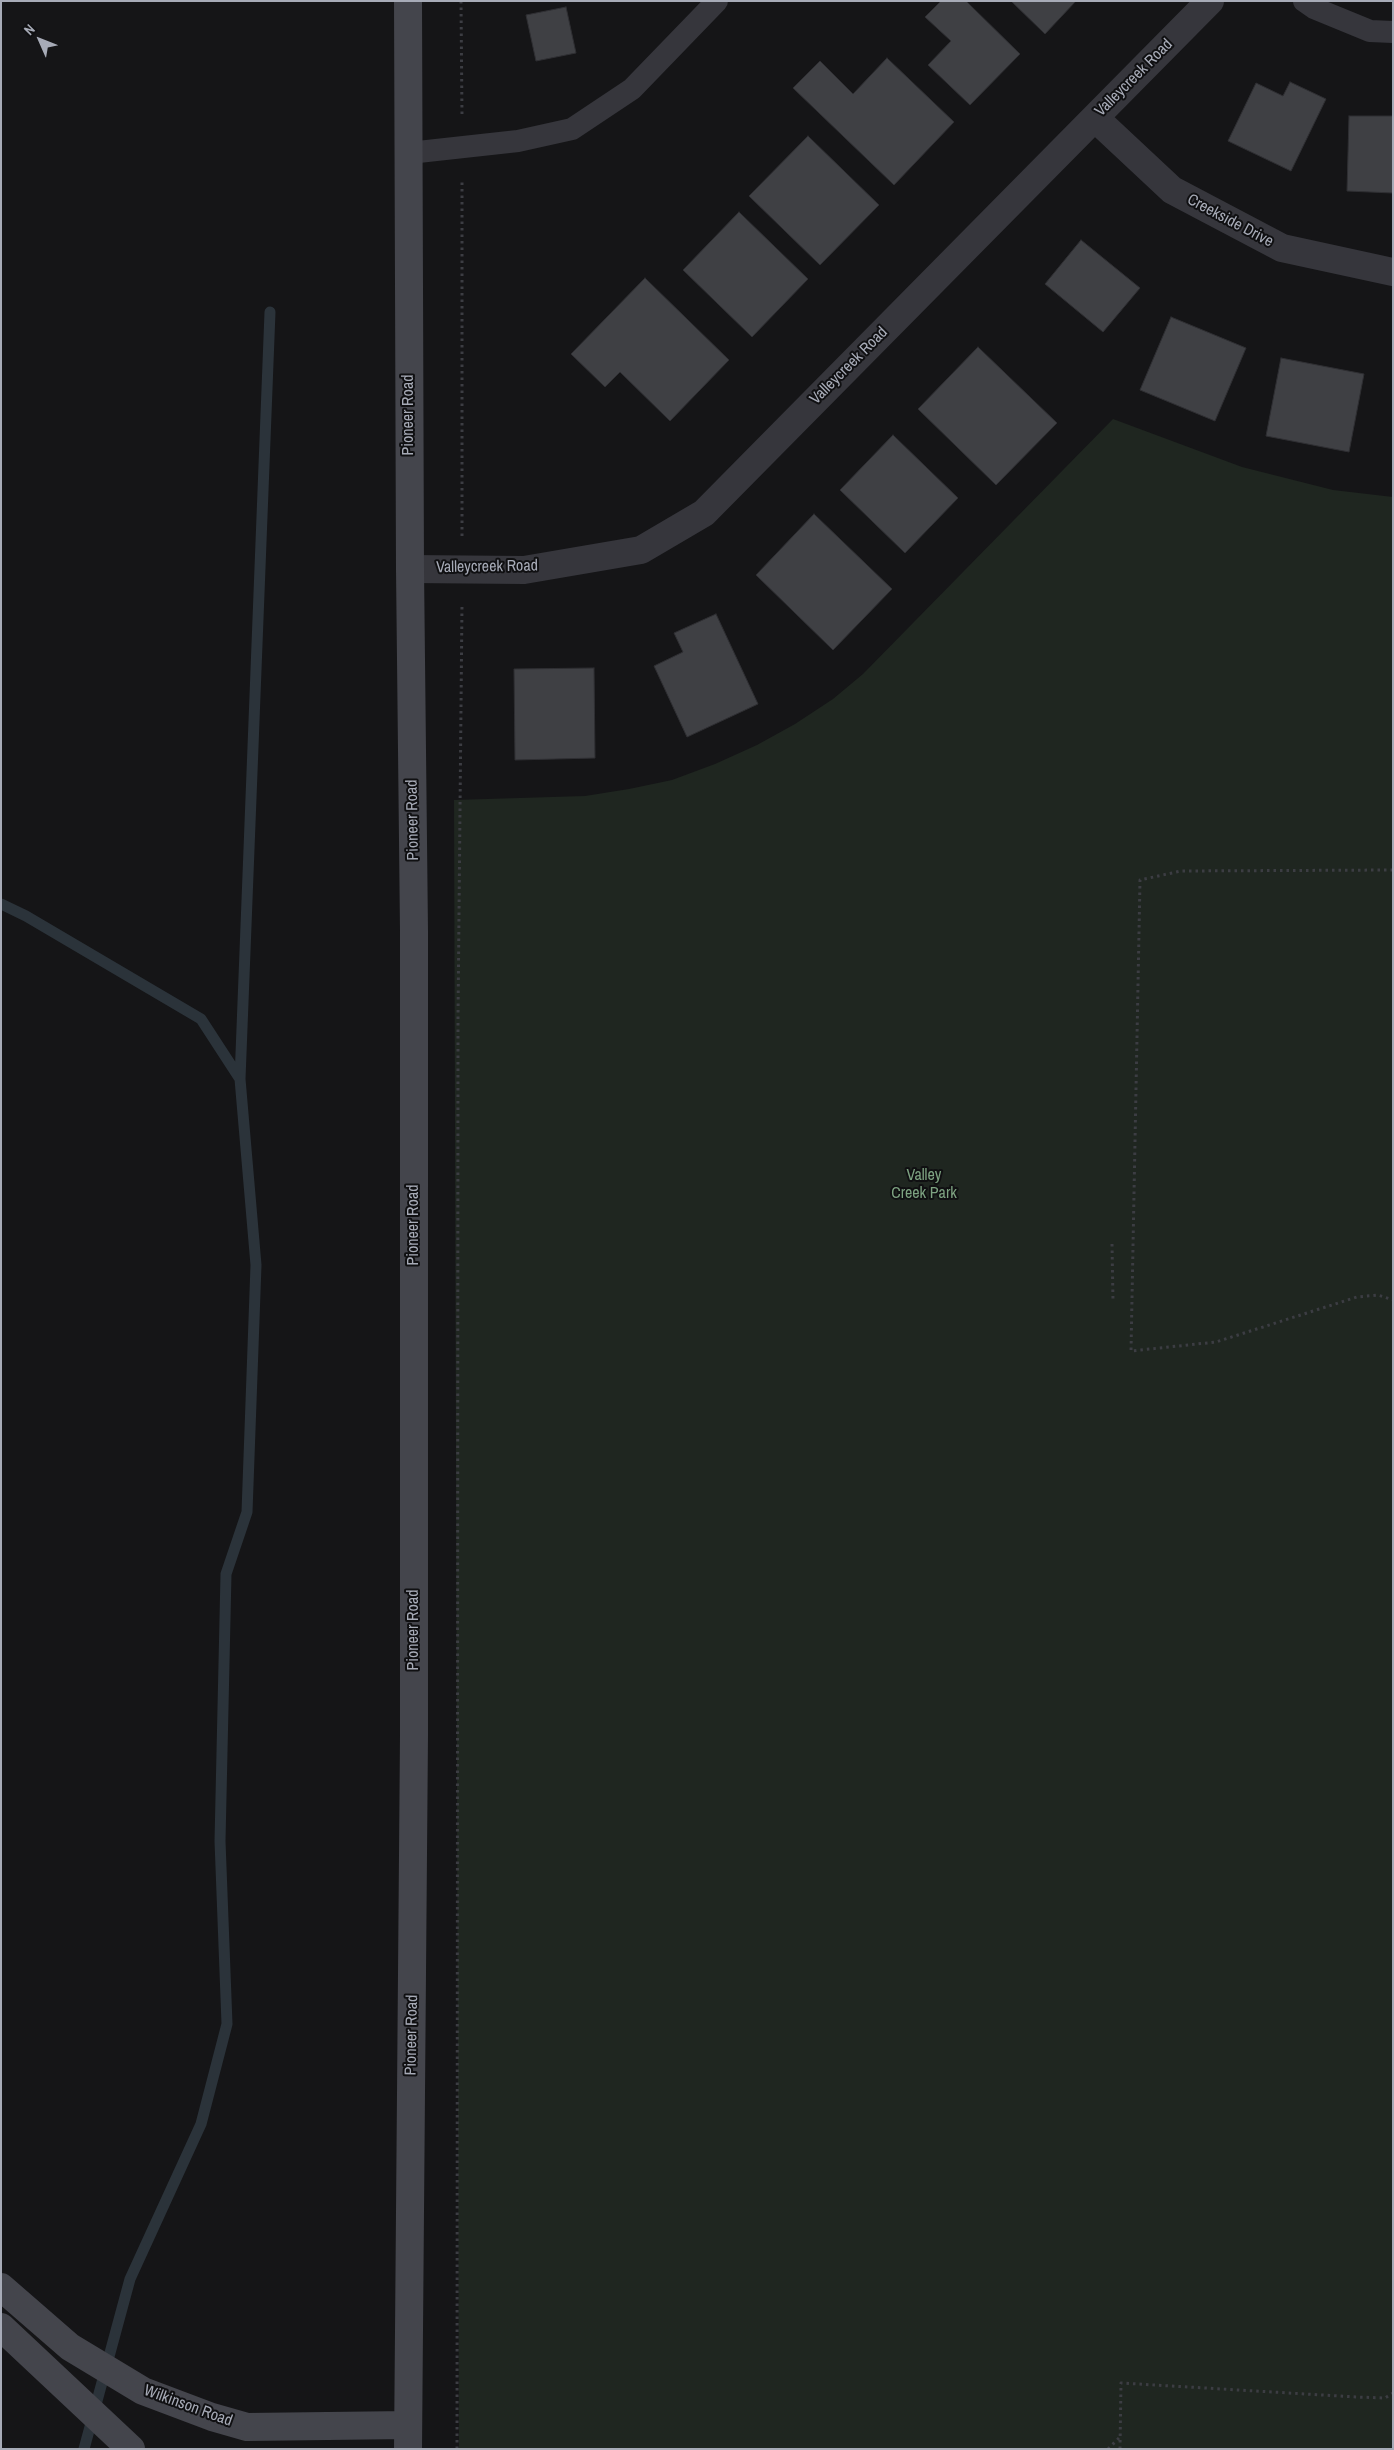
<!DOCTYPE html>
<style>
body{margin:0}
#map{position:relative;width:1394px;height:2450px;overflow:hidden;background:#151517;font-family:"Archivo Narrow",sans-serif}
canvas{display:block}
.frame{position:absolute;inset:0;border:2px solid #a7abb7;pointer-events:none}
.north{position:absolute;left:15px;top:15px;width:50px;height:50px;-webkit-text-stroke:4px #101012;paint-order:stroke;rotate:314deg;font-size:14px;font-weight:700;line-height:20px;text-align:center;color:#a7abb7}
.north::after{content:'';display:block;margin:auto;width:18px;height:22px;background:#a7abb7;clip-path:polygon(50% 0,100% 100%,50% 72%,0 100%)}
</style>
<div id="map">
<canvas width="1394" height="2450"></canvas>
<div class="frame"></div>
<div class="north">N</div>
</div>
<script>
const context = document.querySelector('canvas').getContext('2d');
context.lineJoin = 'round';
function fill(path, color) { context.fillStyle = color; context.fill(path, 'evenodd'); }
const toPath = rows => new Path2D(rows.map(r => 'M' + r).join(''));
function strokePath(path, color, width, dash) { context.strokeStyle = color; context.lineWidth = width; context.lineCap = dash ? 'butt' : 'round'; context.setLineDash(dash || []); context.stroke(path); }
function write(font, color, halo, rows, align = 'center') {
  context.font = font + ' "Archivo Narrow",sans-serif'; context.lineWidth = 4; context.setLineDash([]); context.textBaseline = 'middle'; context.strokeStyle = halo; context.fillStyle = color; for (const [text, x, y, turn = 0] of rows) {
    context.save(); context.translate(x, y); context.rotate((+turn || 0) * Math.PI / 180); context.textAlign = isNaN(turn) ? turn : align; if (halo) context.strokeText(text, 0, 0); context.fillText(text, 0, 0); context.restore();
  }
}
const green = toPath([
 [1113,419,1242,467,1333,490,1393,497,1393,2449,459,2449,454,800,585,796,629,789,672,780,715,764,757,745,795,724,833,699,863,674]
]);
const stream = toPath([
 [1,904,26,916,201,1019,240,1079],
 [84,2449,130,2279,201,2124,227,2024,220,1841,226,1574,247,1512,256,1265,240,1079,270,312]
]);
const building = toPath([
 [941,1,966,1,1020,54,970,105,928,65,951,41,925,17,941,1],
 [1011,1,1076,1,1045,34,1011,1],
 [566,7,576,53,536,61,526,15,566,7],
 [887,58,954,122,894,185,793,88,820,61,853,94,887,58],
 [1290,82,1326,99,1291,171,1228,141,1256,83,1283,96,1290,82],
 [1349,116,1393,116,1393,193,1347,191,1349,116],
 [808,136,879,205,820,265,749,196,808,136],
 [739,212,808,279,752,337,683,270,739,212],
 [1081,240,1140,288,1103,332,1045,284,1081,240],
 [645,278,729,360,670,421,620,372,605,387,571,354,645,278],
 [1171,317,1246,348,1215,421,1140,390,1171,317],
 [978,347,1057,423,996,485,918,409,978,347],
 [1281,358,1364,374,1349,452,1266,436,1281,358],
 [893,435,958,498,905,553,840,490,893,435],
 [814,514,892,589,833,650,756,575,814,514],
 [716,614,758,704,687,737,654,666,683,652,674,633,716,614],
 [594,668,595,758,515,760,514,669,594,668]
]);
const path = toPath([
 [461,1,462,116],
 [462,536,462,179],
 [1393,870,1181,871,1140,880,1131,1351,1216,1342,1357,1297,1378,1295,1393,1300],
 [1112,1244,1113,1301],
 [457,2449,458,1018,462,604],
 [1108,2449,1120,2437],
 [1120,2449,1121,2383,1356,2397,1385,2398,1393,2393]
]);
const lane = toPath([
 [1304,1,1314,8,1370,31,1393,32],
 [409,153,518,141,572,129,632,89,717,1]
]);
const street = toPath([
 [1095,118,1172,190,1282,248,1393,272],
 [410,569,524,570,641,550,704,513,1210,1]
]);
const secondary = toPath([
 [1,2287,70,2347,143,2391,212,2417,247,2427,408,2425],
 [1,2327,131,2449],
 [408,2449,414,1735,414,931,410,569,408,1]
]);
const streetNames = [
 ["Valleycreek Road",1134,78,-45],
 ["Creekside Drive",1230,221,28],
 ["Valleycreek Road",849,366,-45],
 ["Pioneer Road",409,415,-90],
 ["Valleycreek Road",487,567,-1],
 ["Pioneer Road",413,820,-91],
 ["Pioneer Road",414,1225,-90],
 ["Pioneer Road",414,1630,-90],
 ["Pioneer Road",412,2035,-89],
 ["Wilkinson Road",188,2406,20]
];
const parkNames = [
 ["Valley",924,1176],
 ["Creek Park",924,1194]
];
fill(green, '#1f2620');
strokePath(stream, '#2b333a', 11);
fill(building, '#3f4044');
strokePath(building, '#2f2f33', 1);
strokePath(path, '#3c3d43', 3, [2.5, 4]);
strokePath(lane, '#36363c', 22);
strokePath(street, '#36363c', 28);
strokePath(secondary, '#44454c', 28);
write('16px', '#a7abb7', '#101012', streetNames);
write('16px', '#7da281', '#101012', parkNames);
</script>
